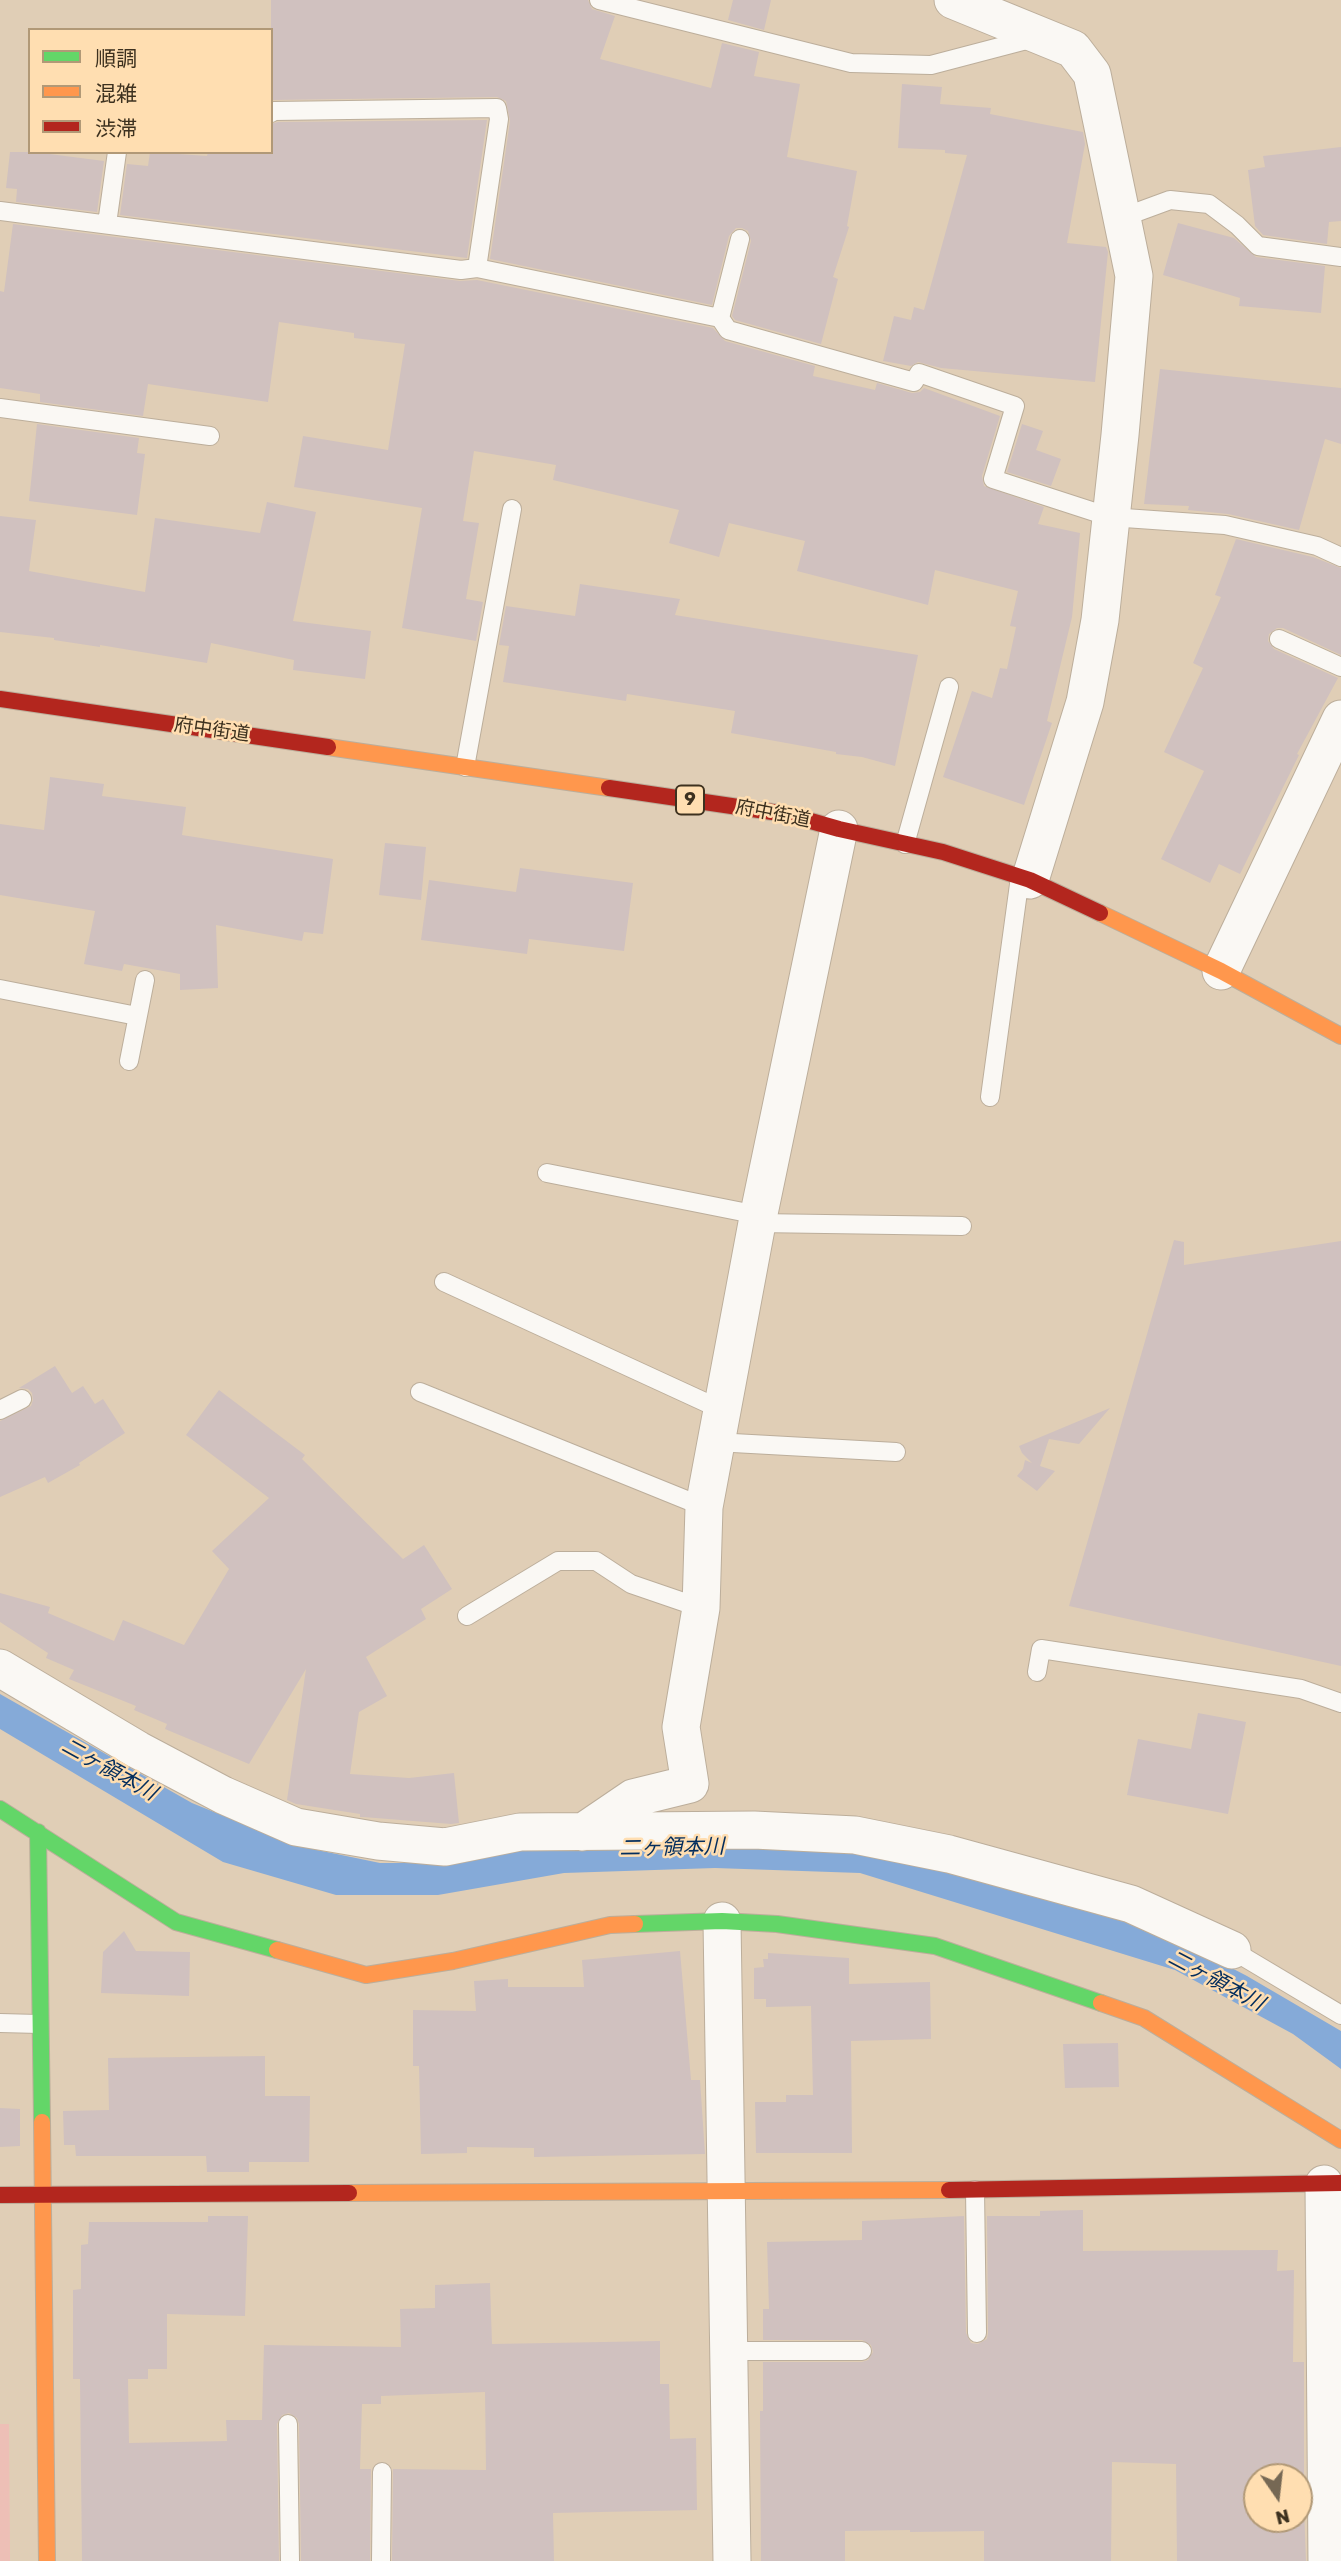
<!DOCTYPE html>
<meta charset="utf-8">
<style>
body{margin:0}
#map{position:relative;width:1341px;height:2561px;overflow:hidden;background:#e0ceb6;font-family:Rubik,"Noto Sans JP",sans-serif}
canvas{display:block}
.legend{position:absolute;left:28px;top:28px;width:245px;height:126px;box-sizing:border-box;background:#ffdeb1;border:2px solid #b19977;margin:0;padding:9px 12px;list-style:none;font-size:21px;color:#3d311f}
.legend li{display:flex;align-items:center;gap:14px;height:35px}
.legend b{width:35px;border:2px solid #b19977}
.north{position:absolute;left:1243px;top:2463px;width:70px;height:70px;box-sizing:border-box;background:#ffdeb1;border:2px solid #b19977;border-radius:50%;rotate:166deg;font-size:19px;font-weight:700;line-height:28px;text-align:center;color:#3d311f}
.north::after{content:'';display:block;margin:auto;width:24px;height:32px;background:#766854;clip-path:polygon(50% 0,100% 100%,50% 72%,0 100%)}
</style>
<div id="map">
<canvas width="1341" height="2561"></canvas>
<ul class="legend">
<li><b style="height:9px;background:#63d668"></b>順調</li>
<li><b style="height:9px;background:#ff974d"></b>混雑</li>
<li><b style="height:9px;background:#b3261e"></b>渋滞</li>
</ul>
<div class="north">N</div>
</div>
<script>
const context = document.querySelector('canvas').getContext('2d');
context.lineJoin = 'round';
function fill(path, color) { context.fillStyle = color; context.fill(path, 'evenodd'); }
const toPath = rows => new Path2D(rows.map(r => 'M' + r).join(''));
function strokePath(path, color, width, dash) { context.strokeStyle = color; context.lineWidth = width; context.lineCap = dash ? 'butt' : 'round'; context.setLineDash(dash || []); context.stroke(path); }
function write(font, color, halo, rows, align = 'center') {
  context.font = font + ' Rubik,"Noto Sans JP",sans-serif'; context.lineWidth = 5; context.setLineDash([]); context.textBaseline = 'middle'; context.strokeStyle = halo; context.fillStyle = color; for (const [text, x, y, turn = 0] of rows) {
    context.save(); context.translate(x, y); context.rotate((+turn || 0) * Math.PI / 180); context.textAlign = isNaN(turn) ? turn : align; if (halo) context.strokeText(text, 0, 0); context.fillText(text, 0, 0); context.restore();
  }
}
const green = toPath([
 [0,2424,9,2424,10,2561,0,2561]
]);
const water = toPath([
 [0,1694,192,1803,298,1846,380,1863,461,1863,552,1844,852,1847,1076,1901,1172,1937,1247,1976,1341,2031,1341,2069,1293,2034,1175,1970,860,1873,715,1868,564,1873,438,1895,336,1895,223,1862,0,1729]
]);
const building = toPath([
 [271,0,588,0,592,9,615,16,600,59,711,88,722,43,759,52,754,76,800,84,787,157,857,171,847,226,849,227,833,277,838,279,821,344,735,320,732,316,751,241,748,231,742,228,736,228,729,236,712,305,490,259,510,121,506,101,497,97,271,100],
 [733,0,771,0,764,30,728,20],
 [902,84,942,87,940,104,991,108,990,114,1083,132,1085,144,1067,243,1106,247,1108,252,1095,382,941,368,918,362,911,366,883,361,894,316,911,320,914,307,924,310,967,155,945,153,945,150,898,148],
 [487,120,467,258,120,215,127,164,148,166,150,152,207,156,208,152,271,152,271,124,278,122],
 [1341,147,1341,221,1329,222,1327,244,1263,235,1255,226,1248,170,1265,167,1263,156],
 [10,152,34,152,104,161,97,212,16,202,17,189,6,188],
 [1178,223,1234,238,1256,257,1325,266,1321,313,1239,306,1240,298,1163,275],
 [13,224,460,281,477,280,713,328,725,341,815,366,813,376,875,390,877,383,912,393,920,392,924,388,1000,416,982,476,984,486,1044,507,1038,524,1080,533,1072,617,1047,721,1052,723,1024,805,943,777,972,691,992,698,1000,668,1007,669,1016,627,1010,626,1018,591,935,570,928,605,797,571,805,541,729,523,719,557,669,543,679,510,553,480,556,465,474,451,463,521,479,523,466,599,483,602,476,641,402,628,422,508,294,487,303,436,388,450,405,344,354,338,354,333,279,322,268,402,148,384,143,416,40,402,40,394,0,388,0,291,4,292],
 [1160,369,1341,388,1341,444,1325,439,1299,530,1228,514,1188,510,1189,506,1144,504],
 [37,424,139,438,137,453,145,454,137,515,29,501],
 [1022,424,1043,431,1036,450,1061,459,1051,486,1007,472],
 [267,502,316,512,293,621,371,631,365,679,293,670,294,660,211,643,207,663,100,645,100,647,54,640,54,638,0,632,0,516,36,520,29,571,145,592,155,518,260,533],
 [1236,539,1313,557,1341,568,1341,655,1283,628,1277,628,1269,634,1268,641,1274,649,1338,678,1297,754,1299,755,1240,874,1219,864,1210,883,1161,859,1204,771,1164,752,1203,668,1193,663,1221,597,1215,595],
 [580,584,680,599,675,615,918,655,895,766,862,757,836,754,836,752,731,733,735,711,627,694,626,701,503,682,509,646,499,645,506,606,575,616],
 [50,777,104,784,102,796,186,807,182,835,333,859,323,934,304,932,302,941,216,925,218,988,180,990,180,974,124,964,122,971,84,964,95,911,0,895,0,824,44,830],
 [385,843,426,847,421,900,379,895],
 [520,868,633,883,624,951,529,939,527,954,421,940,429,880,516,892],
 [1174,1240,1184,1242,1184,1265,1341,1241,1341,1666,1069,1606],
 [55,1366,72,1393,83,1386,95,1404,103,1399,125,1433,79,1463,80,1465,48,1483,45,1477,0,1497,0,1421,31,1406,33,1400,32,1393,28,1389,19,1388],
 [219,1390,305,1455,302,1459,403,1559,424,1545,452,1589,421,1609,426,1619,366,1657,387,1696,359,1712,350,1774,409,1778,454,1773,459,1823,451,1824,363,1817,360,1817,360,1814,296,1804,287,1800,306,1669,249,1764,165,1729,167,1724,134,1710,136,1706,69,1679,74,1670,46,1658,48,1653,0,1622,0,1593,50,1607,48,1613,114,1641,123,1620,184,1645,229,1569,212,1551,269,1498,186,1435],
 [1110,1408,1079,1444,1049,1439,1040,1466,1055,1471,1037,1491,1017,1476,1023,1469,1025,1460,1032,1463,1022,1453,1019,1446],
 [1198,1713,1246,1722,1228,1814,1127,1795,1138,1739,1191,1749],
 [124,1931,136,1951,190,1952,189,1996,101,1993,103,1952],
 [680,1951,691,2080,700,2080,705,2154,534,2157,534,2148,467,2147,467,2153,421,2154,419,2066,413,2066,413,2010,476,2011,474,1981,508,1979,508,1987,584,1987,582,1960],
 [768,1953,849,1958,849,1984,930,1982,931,2039,851,2041,852,2153,756,2153,755,2102,786,2102,786,2095,813,2095,811,2006,766,2007,766,1999,754,1999,754,1968,764,1967,763,1959,768,1959],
 [1118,2043,1119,2087,1065,2088,1063,2044],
 [265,2056,265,2096,310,2096,309,2162,249,2162,249,2172,207,2172,206,2156,76,2156,75,2145,64,2145,63,2111,109,2110,108,2058],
 [0,2108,20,2109,20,2146,0,2147],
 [1083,2210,1083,2251,1278,2250,1277,2271,1294,2270,1293,2362,1304,2362,1304,2508,1306,2561,1177,2561,1176,2464,1112,2462,1111,2561,984,2561,984,2531,910,2532,910,2530,845,2531,845,2561,761,2561,760,2411,763,2411,763,2362,862,2362,868,2360,873,2352,871,2345,862,2340,763,2340,763,2309,769,2309,767,2242,862,2240,862,2221,964,2216,966,2333,971,2343,978,2344,987,2339,988,2333,987,2216,1040,2216,1040,2211],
 [1257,2477,1299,2477,1299,2519,1257,2519],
 [208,2216,248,2216,245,2316,167,2314,167,2369,148,2369,148,2379,128,2379,129,2443,227,2441,226,2420,262,2420,264,2345,401,2347,400,2309,435,2308,435,2285,490,2283,492,2344,660,2341,660,2384,669,2384,670,2439,696,2438,697,2510,553,2513,554,2561,392,2561,393,2469,486,2470,485,2392,381,2396,381,2404,362,2404,360,2469,371,2469,370,2561,301,2561,299,2424,297,2418,289,2413,282,2415,277,2424,279,2561,82,2561,80,2379,73,2379,73,2290,81,2289,81,2245,88,2244,89,2222,208,2222]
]);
const lane = toPath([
 [599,0,851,63,931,65,1034,38],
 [271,113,274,111,497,108,499,119,477,268],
 [0,211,461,270,477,268,720,318,740,239],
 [1121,218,1170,200,1209,204,1237,225,1258,246,1341,257],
 [107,224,117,152],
 [720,318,728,330,914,382,919,373,1015,406,993,479,1110,517,1225,525,1317,546,1341,557],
 [0,408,210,436],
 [1279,639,1341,667],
 [465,767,512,509],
 [905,844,949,687],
 [0,989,137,1016],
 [129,1061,145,980],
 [990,1097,1020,877],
 [547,1173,758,1215],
 [757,1223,962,1226],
 [444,1282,720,1409],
 [420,1392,704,1507],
 [0,1410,22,1399],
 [715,1442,896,1452],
 [467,1616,558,1561,596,1561,631,1584,701,1608],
 [1037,1672,1041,1649,1301,1689,1341,1703],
 [1232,1950,1341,2015],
 [0,2023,39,2024],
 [975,2190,977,2333],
 [730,2351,862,2351],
 [288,2424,290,2561],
 [381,2561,382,2472]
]);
const street = toPath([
 [953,0,1073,49,1092,74,1134,276,1120,435,1100,620,1085,702,1030,880],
 [1221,971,1341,719],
 [0,1668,138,1750,223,1795,296,1827,378,1841,445,1847,520,1832,754,1830,855,1835,949,1854,1131,1904,1232,1950],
 [583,1832,633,1798,690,1784,681,1727,701,1608,704,1507,757,1223,839,829],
 [722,1921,732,2561],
 [1324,2184,1327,2561]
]);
const fast = toPath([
 [0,1809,176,1922,277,1950],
 [38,1832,42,2122],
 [635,1924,722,1921,777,1924,935,1946,1101,2003]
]);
const slow = toPath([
 [328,747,609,788],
 [1100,913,1221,971,1341,1036],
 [277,1950,366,1975,453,1961,610,1925,635,1924],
 [1101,2003,1144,2018,1341,2140],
 [42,2122,47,2561],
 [349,2193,949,2190]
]);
const jam = toPath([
 [0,699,328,747],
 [609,788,786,814,839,829,943,852,1030,880,1100,913],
 [949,2190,1341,2183],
 [0,2195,349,2193]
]);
const shields = [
 [690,800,28]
];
const shieldNames = [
 ["9",690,800]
];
const streetNames = [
 ["府中街道",212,730,8],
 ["府中街道",773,814,11]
];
const waterNames = [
 ["二ヶ領本川",109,1770,29],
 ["二ヶ領本川",672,1848,-1],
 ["二ヶ領本川",1216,1981,28]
];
fill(green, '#edbfb6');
fill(water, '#85aad8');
fill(building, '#d0c1bf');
strokePath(lane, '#bcae9b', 20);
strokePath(street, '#bcae9b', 39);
strokePath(fast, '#bcae9b', 18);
strokePath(slow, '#bcae9b', 18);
strokePath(jam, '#bcae9b', 18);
strokePath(lane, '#faf8f4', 18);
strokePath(street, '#faf8f4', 37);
strokePath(fast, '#63d668', 16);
strokePath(slow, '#ff974d', 16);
strokePath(jam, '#b3261e', 16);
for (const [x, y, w] of shields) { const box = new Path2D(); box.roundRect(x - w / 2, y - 14.5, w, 29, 5); context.fillStyle = '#ffdeb1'; context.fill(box); strokePath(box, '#3d311f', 2); }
write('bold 18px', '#3d311f', null, shieldNames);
write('19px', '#3d311f', '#ffdeb1', streetNames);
write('italic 21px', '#032d5d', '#ffdeb1', waterNames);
</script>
